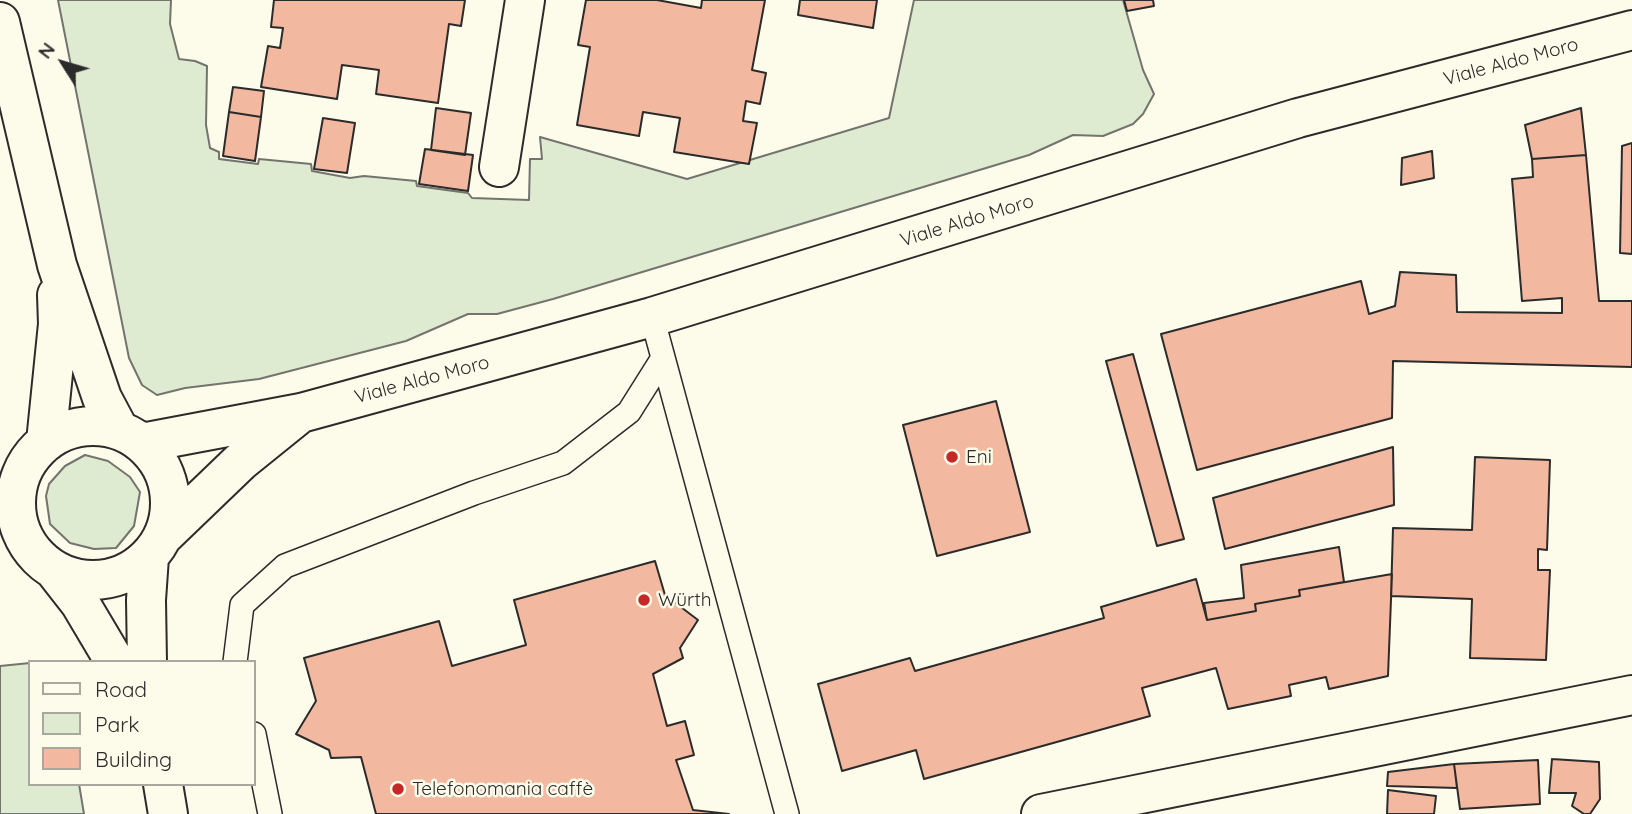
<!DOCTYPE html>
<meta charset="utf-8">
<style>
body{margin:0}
#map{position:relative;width:1632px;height:814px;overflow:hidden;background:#fdfbea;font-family:Quicksand,sans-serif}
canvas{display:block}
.legend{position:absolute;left:28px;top:660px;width:228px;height:126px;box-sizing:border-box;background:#fdfbea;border:2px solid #a9a89e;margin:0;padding:9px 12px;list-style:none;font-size:21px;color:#2b2b2b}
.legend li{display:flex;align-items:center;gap:14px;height:35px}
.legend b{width:35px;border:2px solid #a9a89e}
.north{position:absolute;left:28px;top:28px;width:70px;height:70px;-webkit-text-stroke:5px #fdfbea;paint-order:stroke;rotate:307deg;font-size:19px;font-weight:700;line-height:28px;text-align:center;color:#2b2b2b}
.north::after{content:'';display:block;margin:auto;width:24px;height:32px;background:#2b2b2b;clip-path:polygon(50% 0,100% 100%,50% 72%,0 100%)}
</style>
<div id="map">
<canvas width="1632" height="814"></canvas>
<ul class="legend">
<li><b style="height:9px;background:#fdfbea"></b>Road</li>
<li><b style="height:19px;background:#deebd1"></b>Park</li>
<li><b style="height:19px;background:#f2b8a0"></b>Building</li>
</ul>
<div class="north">N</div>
</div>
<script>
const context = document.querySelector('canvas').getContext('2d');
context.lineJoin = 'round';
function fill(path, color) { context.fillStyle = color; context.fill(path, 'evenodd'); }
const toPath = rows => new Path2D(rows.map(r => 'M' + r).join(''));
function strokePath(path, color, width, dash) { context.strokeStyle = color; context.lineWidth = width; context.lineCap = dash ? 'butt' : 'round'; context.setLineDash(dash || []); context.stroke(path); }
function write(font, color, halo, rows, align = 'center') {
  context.font = font + ' Quicksand,sans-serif'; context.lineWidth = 5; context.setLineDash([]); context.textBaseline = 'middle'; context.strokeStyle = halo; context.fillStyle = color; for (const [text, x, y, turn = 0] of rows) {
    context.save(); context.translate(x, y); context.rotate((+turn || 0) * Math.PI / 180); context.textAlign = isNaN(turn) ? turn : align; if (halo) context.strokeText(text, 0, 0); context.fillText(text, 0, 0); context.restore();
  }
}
const green = toPath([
 [58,0,171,0,170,24,179,59,195,61,207,66,206,125,210,148,219,152,219,159,258,164,259,159,311,164,312,171,350,178,364,176,416,181,417,186,468,193,472,198,529,200,530,159,542,159,540,137,687,179,889,118,914,0,1123,0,1143,70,1154,94,1143,114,1133,124,1103,136,1073,135,1029,155,553,299,497,314,468,314,406,341,259,379,185,388,157,395,142,385,129,358,58,0],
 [85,455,108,461,130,477,140,492,134,526,116,548,94,549,70,543,50,524,46,496,49,484,65,466,85,455],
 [30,663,30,784,79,784,84,814,0,814,0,666,30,663]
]);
const building = toPath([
 [274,0,465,0,461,26,449,24,438,103,376,94,379,70,342,65,337,99,261,87,268,46,280,48,283,28,271,27,274,0],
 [586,0,657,0,701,8,702,0,765,0,752,70,766,73,760,104,746,101,743,121,757,123,749,164,674,152,680,118,643,112,639,136,577,125,590,47,578,45,586,0],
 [800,0,877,0,873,28,798,15,800,0],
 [1124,0,1153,0,1154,6,1127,11,1124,0],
 [233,87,264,91,261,117,229,112,233,87],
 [436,108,471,113,465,155,431,150,436,108],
 [1581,108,1586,155,1532,159,1525,125,1581,108],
 [229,112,261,117,255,161,223,156,229,112],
 [323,118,355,123,347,173,314,169,323,118],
 [1632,143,1632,254,1620,253,1622,146,1632,143],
 [425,149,473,155,468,191,419,184,425,149],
 [1432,151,1434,178,1401,185,1402,158,1432,151],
 [1586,155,1599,301,1632,301,1632,367,1393,361,1392,418,1197,470,1161,334,1361,281,1369,314,1395,306,1400,272,1456,275,1457,312,1562,313,1562,298,1522,301,1512,179,1533,177,1532,159,1586,155],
 [1133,354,1184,539,1157,546,1106,361,1133,354],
 [996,401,1030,532,937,556,903,425,996,401],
 [1393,447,1394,505,1225,549,1213,498,1393,447],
 [1475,457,1550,460,1547,550,1538,549,1538,570,1550,570,1546,660,1470,658,1472,599,1391,596,1393,528,1472,530,1475,457],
 [1339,547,1344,582,1299,590,1300,596,1255,604,1256,611,1207,620,1204,603,1244,598,1241,565,1339,547],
 [655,561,665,595,698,620,680,648,683,658,653,674,667,726,685,721,694,755,676,760,693,810,729,814,376,814,361,757,331,758,329,750,296,734,316,701,304,658,439,621,452,666,526,645,514,600,655,561],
 [1392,574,1388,676,1329,689,1326,677,1289,685,1291,696,1228,709,1216,668,1142,688,1150,716,924,779,916,750,842,771,818,684,910,658,915,671,1104,618,1101,607,1196,579,1207,620,1256,611,1255,604,1300,596,1299,590,1392,574],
 [1552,759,1599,762,1600,799,1590,814,1584,814,1572,806,1576,793,1549,793,1552,759],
 [1538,760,1540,804,1460,809,1454,764,1538,760],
 [1454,764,1457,788,1387,786,1388,772,1454,764],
 [1388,790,1436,796,1434,814,1387,814,1388,790]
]);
const lane = toPath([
 [652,317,787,814],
 [235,662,242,605,285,566,474,493,563,463,629,412,663,358],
 [254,734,270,814]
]);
const street = toPath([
 [499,167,525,0],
 [1041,814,1632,695]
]);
const secondary = toPath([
 [0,22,57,265,102,398,119,430],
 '16 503a77 77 0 1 1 154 0a77 77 0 1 1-154 0Z',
 [46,442,58,324,57,295],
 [142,443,301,413,652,317,1298,118,1632,30],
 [163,536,240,462,297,416],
 [55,571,80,603,115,662],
 [147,662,146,600,149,557],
 [163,784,168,814]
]);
const markers = [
 [952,457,7,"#c62828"],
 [644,600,7,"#c62828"],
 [398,789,7,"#c62828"]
];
const streetNames = [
 ["Viale Aldo Moro",1511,62,-15],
 ["Viale Aldo Moro",967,221,-17],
 ["Viale Aldo Moro",422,380,-15]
];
const poiNames = [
 ["Eni",966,457],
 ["Würth",658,600],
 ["Telefonomania caffè",412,789]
];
fill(green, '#deebd1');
strokePath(green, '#74746e', 2);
fill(building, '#f2b8a0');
strokePath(building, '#2b2b2b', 2);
strokePath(lane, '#2b2b2b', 26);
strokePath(street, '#2b2b2b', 42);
strokePath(secondary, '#2b2b2b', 42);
strokePath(lane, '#fdfbea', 23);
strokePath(street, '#fdfbea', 38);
strokePath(secondary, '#fdfbea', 38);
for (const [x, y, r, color] of markers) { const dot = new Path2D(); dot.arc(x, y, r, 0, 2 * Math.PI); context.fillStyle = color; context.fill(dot); strokePath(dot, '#fdfbea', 2.5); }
write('19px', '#2b2b2b', '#fdfbea', streetNames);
write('19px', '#2b2b2b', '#fdfbea', poiNames, 'left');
</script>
